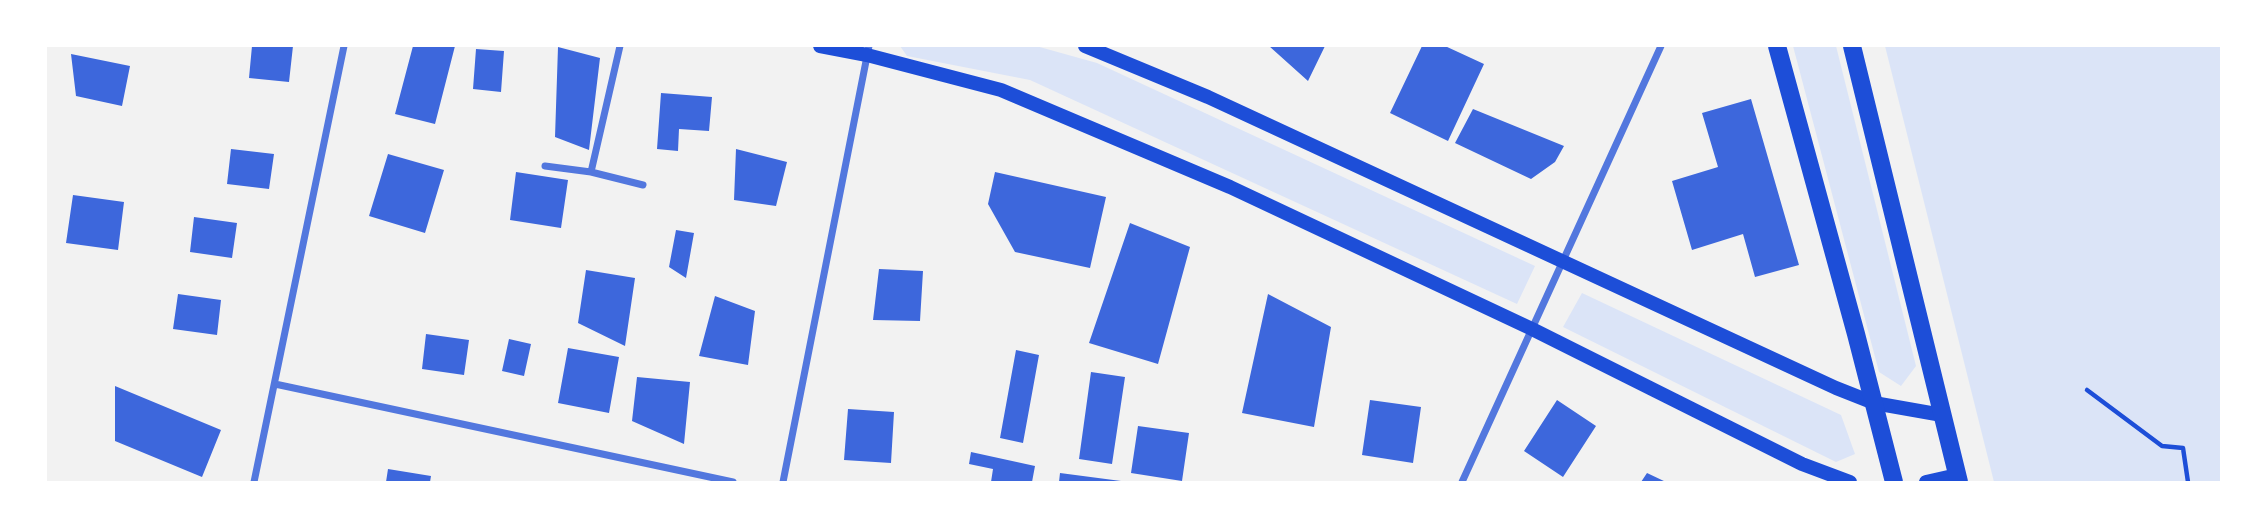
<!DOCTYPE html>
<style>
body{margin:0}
#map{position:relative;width:2267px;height:528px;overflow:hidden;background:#f2f2f2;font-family:Spectral,serif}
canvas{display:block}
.frame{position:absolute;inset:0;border:47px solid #fff;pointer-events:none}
</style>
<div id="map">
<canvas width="2267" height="528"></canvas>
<div class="frame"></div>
</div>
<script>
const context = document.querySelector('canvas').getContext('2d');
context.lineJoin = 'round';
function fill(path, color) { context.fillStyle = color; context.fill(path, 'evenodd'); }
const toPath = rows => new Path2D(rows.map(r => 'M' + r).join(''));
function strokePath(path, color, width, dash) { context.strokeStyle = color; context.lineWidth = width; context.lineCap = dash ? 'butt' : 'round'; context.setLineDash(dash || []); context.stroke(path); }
const green = toPath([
 [900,46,1036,46,1097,63,1535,266,1517,304,1030,80,907,56],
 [1793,46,1836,46,1916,366,1901,386,1879,372],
 [1885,46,2221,46,2221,482,1994,482],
 [1582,293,1841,415,1855,454,1836,462,1563,327]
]);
const building = toPath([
 [252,46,293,46,289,82,249,78],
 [413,46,455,46,435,124,395,114],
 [1269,46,1325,46,1308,81],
 [1422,46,1445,46,1484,64,1448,141,1390,113],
 [558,47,600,58,589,150,555,137],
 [476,49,504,51,501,92,473,89],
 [71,54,130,66,122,106,76,96],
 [661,93,712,97,709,131,679,129,678,151,657,149],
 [1751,99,1799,265,1755,277,1743,234,1692,250,1672,181,1718,167,1702,113],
 [1473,109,1564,146,1555,162,1531,179,1455,143],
 [231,149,274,154,269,189,227,184],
 [736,149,787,162,776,206,734,200],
 [388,154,444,170,425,233,369,216],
 [516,172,568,180,561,228,510,220],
 [995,172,1106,197,1090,268,1015,252,988,204],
 [73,195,124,202,118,250,66,243],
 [194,217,237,223,232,258,190,252],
 [1130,223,1190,247,1158,364,1089,343],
 [676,230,694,233,686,278,669,267],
 [879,269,923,271,920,321,873,320],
 [586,270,635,278,625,346,578,323],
 [178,294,221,300,217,335,173,329],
 [1268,294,1331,327,1314,427,1242,413],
 [715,296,755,311,748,365,699,356],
 [426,334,469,340,464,375,422,369],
 [509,339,531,344,524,376,502,371],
 [568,348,619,357,609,413,558,403],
 [1016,350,1039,355,1023,443,1000,438],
 [1091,372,1125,377,1112,464,1079,459],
 [637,377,690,382,684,444,632,421],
 [115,386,221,430,202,477,115,441],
 [1370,400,1421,407,1413,463,1362,455],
 [1557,400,1596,426,1563,477,1524,451],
 [848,409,894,412,891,463,844,460],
 [1138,426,1189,433,1182,481,1131,473],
 [971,452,1035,466,1032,482,991,482,993,469,969,464],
 [388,469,431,476,430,482,386,482],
 [1060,473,1121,481,1121,482,1059,482],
 [1647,473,1666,482,1641,482]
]);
const path = toPath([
 [2087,390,2162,446,2183,448,2188,482]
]);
const minor = toPath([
 [620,46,591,172,643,185],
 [545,166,591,172],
 [275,384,733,482],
 [254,482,344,46],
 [783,482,869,46],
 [1462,482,1661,46]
]);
const secondary = toPath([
 [820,46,867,55,1001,90,1230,187,1532,329,1802,464,1850,482],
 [1085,46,1208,97,1836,388,1874,403,1942,415],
 [1926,482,1957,475]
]);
const primary = toPath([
 [1777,46,1856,334,1894,482],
 [1852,46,1959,482]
]);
fill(green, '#dbe4f7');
fill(building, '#3d67dc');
strokePath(path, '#1d4ed8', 4.5);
strokePath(minor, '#5277de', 7);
strokePath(secondary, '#1d4ed8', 14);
strokePath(primary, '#1d4ed8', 18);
</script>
